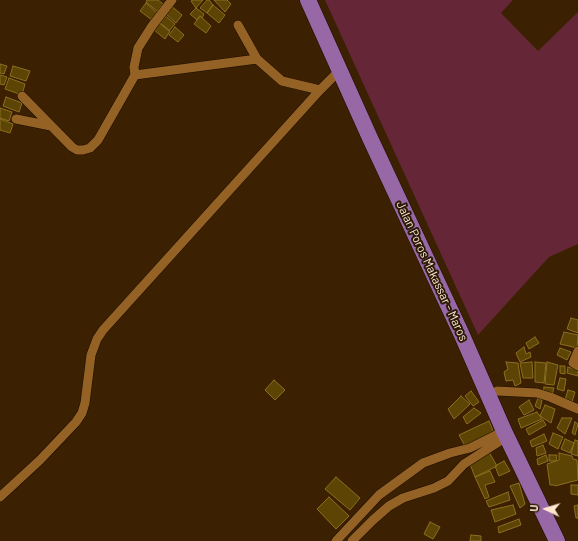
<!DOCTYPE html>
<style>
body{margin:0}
#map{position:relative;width:578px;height:541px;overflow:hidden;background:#3b2001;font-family:Barlow,sans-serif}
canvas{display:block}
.north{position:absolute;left:526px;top:489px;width:40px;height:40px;-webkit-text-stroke:3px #2a1a07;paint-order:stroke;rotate:274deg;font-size:11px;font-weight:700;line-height:16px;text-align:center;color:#fee6cf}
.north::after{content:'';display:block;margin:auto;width:14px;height:18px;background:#fee6cf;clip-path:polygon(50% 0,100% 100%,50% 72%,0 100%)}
</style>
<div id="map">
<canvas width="578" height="541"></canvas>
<div class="north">U</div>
</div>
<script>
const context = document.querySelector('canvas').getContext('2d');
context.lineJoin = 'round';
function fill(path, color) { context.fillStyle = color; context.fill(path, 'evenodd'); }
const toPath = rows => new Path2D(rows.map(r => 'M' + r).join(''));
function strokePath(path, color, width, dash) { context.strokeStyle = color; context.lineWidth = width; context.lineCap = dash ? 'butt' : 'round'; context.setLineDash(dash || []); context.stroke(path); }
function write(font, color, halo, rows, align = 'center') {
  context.font = font + ' Barlow,sans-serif'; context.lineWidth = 4; context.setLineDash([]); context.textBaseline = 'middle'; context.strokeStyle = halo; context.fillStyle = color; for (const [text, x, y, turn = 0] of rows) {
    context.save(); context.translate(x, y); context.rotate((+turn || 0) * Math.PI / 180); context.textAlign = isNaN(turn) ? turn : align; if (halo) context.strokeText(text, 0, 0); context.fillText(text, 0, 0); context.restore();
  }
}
const green = toPath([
 [325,0,513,0,501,13,538,51,578,12,578,244,549,257,478,335]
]);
const building = toPath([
 [147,0,158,0,163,4,157,11,146,2,147,0],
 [193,0,203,0,196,8,191,1,193,0],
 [207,0,209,0,213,5,207,13,200,8,207,0],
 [214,0,227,0,231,4,225,12,214,0],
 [146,3,157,13,152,20,140,11,146,3],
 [170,5,182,15,176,23,165,13,170,5],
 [213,5,225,15,219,23,207,13,213,5],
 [196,8,204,14,202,18,200,16,197,20,190,14,196,8],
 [163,14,175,24,169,31,158,22,163,14],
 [200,16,211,26,206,33,194,24,200,16],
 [158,21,170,31,165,39,153,29,158,21],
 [175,27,184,35,178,42,169,35,175,27],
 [0,64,7,66,4,74,0,73,0,64],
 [13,66,30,71,26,81,10,76,13,66],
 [0,75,7,77,4,85,0,84,0,75],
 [9,78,25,84,22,95,5,89,9,78],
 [6,97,22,103,19,112,3,106,6,97],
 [0,108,12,112,9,121,0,118,0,108],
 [0,119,13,124,10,133,0,130,0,119],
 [571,318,578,320,578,333,567,329,571,318],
 [564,332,578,335,577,348,560,344,564,332],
 [535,337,539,343,529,349,526,343,535,337],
 [524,347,526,354,530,352,531,357,520,362,516,353,524,347],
 [560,348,571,352,567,360,557,355,560,348],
 [506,362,518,363,521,383,515,386,513,380,506,381,504,372,508,369,506,362],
 [532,362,533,378,523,378,520,363,532,362],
 [535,362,546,363,544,383,535,382,535,362],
 [547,362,558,365,554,385,545,384,547,362],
 [560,366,565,366,565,374,560,373,560,366],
 [568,367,578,370,578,376,567,373,568,367],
 [560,378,566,379,564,391,557,389,560,378],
 [274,380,285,390,275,400,265,390,274,380],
 [544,387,554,388,552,395,543,394,544,387],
 [568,390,575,392,572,402,565,400,568,390],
 [471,391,479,402,473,406,465,396,471,391],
 [461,396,470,404,454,419,448,409,461,396],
 [538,398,542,400,540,409,535,406,538,398],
 [529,400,534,410,524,415,519,407,529,400],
 [545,405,555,409,551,423,540,416,545,405],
 [474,408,481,413,467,424,463,417,474,408],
 [537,412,542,419,521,428,518,419,537,412],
 [562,418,572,418,565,434,557,428,562,418],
 [543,420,546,425,529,435,526,429,543,420],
 [489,421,494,433,465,446,459,435,489,421],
 [575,422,578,424,575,435,572,433,575,422],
 [553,433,563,437,558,449,549,444,553,433],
 [544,434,547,441,532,447,530,441,544,434],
 [565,439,574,443,570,453,561,449,565,439],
 [575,440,578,441,578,456,571,454,575,440],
 [543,445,546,453,537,456,536,448,543,445],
 [489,452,497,466,475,477,470,464,489,452],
 [559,453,572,456,573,459,577,460,578,480,555,486,554,485,550,485,547,464,559,460,559,453],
 [546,455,548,461,538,465,537,459,546,455],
 [549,455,557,455,556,461,549,461,549,455],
 [504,461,510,471,499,476,495,466,504,461],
 [490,471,495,482,485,485,489,497,485,499,475,477,490,471],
 [336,477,360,498,350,510,325,489,336,477],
 [519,483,525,504,520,508,510,486,519,483],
 [571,485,578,485,578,495,571,494,571,485],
 [508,492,510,500,489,507,486,501,508,492],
 [329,497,349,516,336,529,317,509,329,497],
 [513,505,516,514,495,522,491,510,513,505],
 [578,505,578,518,576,518,574,506,578,505],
 [519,519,521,525,499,533,498,527,519,519],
 [430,522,440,527,433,539,424,534,430,522],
 [471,535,481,536,481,541,470,541,471,535]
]);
const minor = toPath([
 [238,25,257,59,282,81,320,90],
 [135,75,134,67,138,48,152,26,172,0],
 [22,96,72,147,77,150,83,150,90,148,98,140,135,75,257,59],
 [16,119,51,126],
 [578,351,573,363,578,366],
 [497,391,537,393,550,397,578,409],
 [0,497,40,460,76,422,82,413,85,403,91,355,97,339,103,330,320,90,340,70],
 [336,541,379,495,423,463,450,453,470,448,504,431],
 [352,541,373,520,389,506,403,498,434,488,448,481,464,464,508,436]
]);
const trunk = toPath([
 [308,0,370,138,461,333,504,431,557,541]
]);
const streetNames = [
 ["Jalan Poros Makassar - Maros",432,271,65]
];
fill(green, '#652637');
fill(building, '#5b4404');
strokePath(building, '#8d6e21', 1);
strokePath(minor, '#1c0c00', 10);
strokePath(trunk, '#1c0c00', 17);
strokePath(minor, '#956226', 9);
strokePath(trunk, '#9868a6', 16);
write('12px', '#fee6cf', '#2a1a07', streetNames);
</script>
